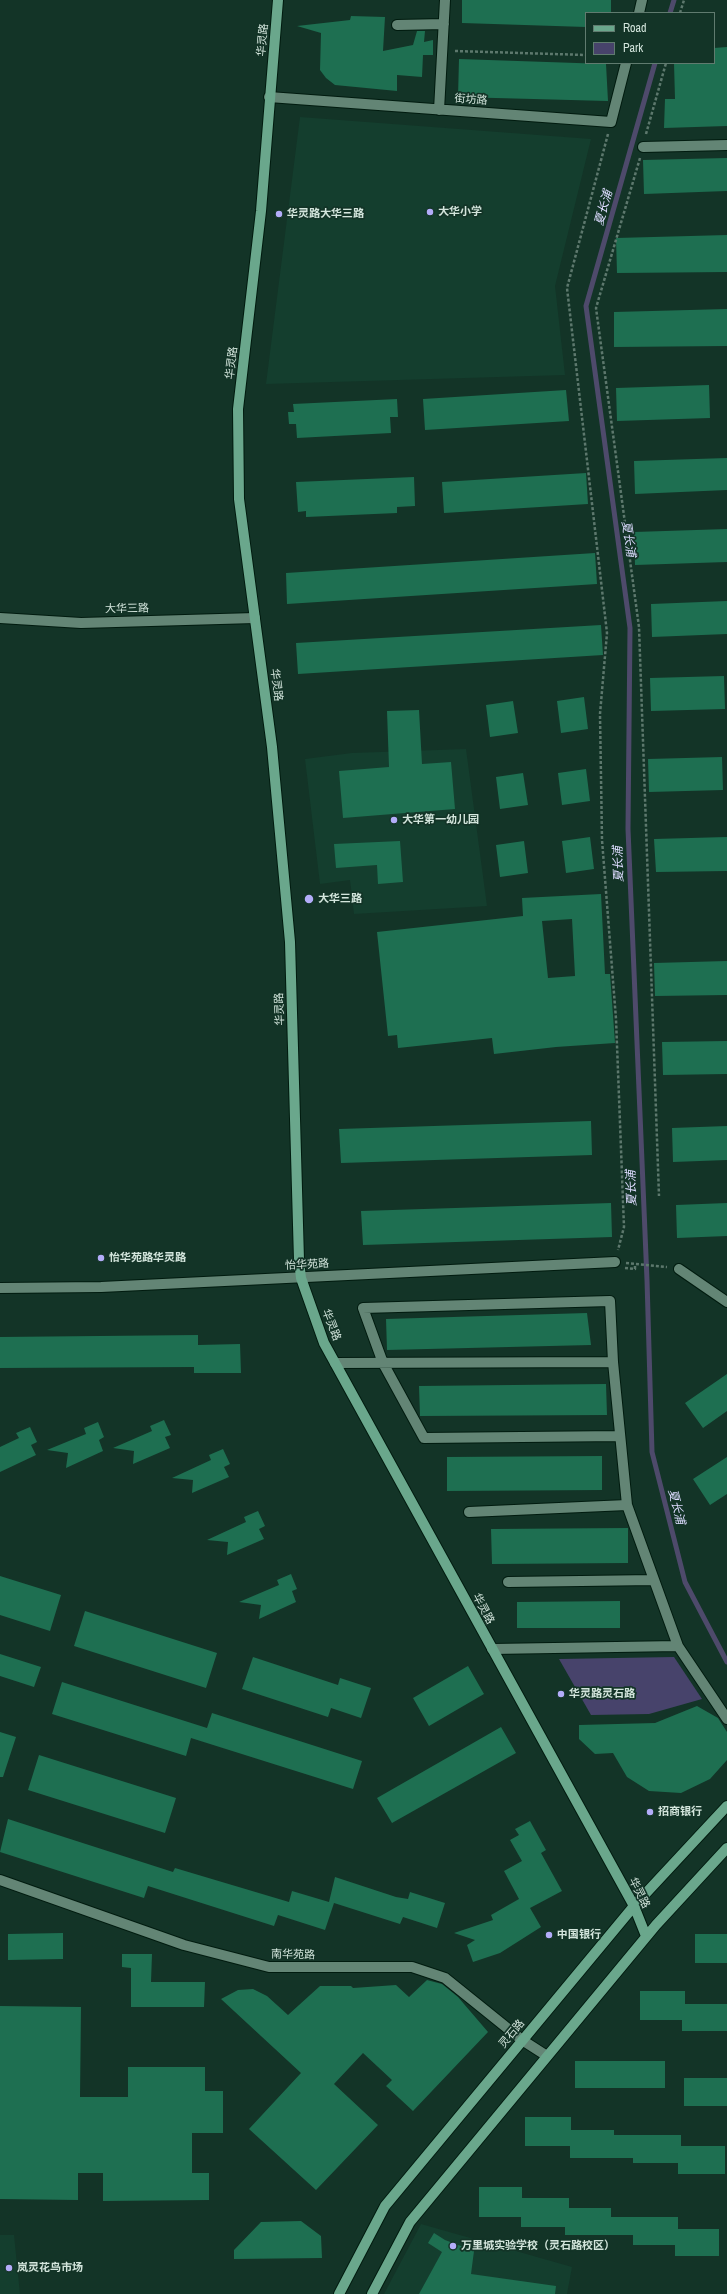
<!DOCTYPE html>
<meta charset="utf-8">
<style>
body{margin:0}
#map{position:relative;width:727px;height:2294px;overflow:hidden;background:#133427;font-family:"Archivo Narrow",sans-serif}
canvas{display:block}
.legend{position:absolute;left:585px;top:12px;width:130px;height:52px;box-sizing:border-box;background:#133427;border:1px solid #607b6f;margin:0;padding:5px 7px;list-style:none;font-size:12px;color:#d3e5dc}
.legend li{display:flex;align-items:center;gap:8px;height:20px}
.legend b{width:20px;border:1px solid #607b6f}
</style>
<div id="map">
<canvas width="727" height="2294"></canvas>
<ul class="legend">
<li><b style="height:5px;background:#6aa78c"></b>Road</li>
<li><b style="height:11px;background:#47436b"></b>Park</li>
</ul>
</div>
<script>
const context = document.querySelector('canvas').getContext('2d');
context.lineJoin = 'round';
function fill(path, color) { context.fillStyle = color; context.fill(path, 'evenodd'); }
const toPath = rows => new Path2D(rows.map(r => 'M' + r).join(''));
function strokePath(path, color, width, dash) { context.strokeStyle = color; context.lineWidth = width; context.lineCap = dash ? 'butt' : 'round'; context.setLineDash(dash || []); context.stroke(path); }
function write(font, color, halo, rows, align = 'center') {
  context.font = font + ' "Archivo Narrow","Noto Sans SC",sans-serif'; context.lineWidth = 3.5; context.setLineDash([]); context.textBaseline = 'middle'; context.strokeStyle = halo; context.fillStyle = color; for (const [text, x, y, turn = 0] of rows) {
    context.save(); context.translate(x, y); context.rotate((+turn || 0) * Math.PI / 180); context.textAlign = isNaN(turn) ? turn : align; if (halo) context.strokeText(text, 0, 0); context.fillText(text, 0, 0); context.restore();
  }
}
const built = toPath([
 [300,117,591,139,555,286,565,375,266,384],
 [466,749,487,906,354,914,350,880,320,884,305,759,352,753],
 [421,2224,572,2267,567,2294,384,2294],
 [0,2235,14,2235,20,2294,0,2294]
]);
const green = toPath([
 [674,1657,702,1699,649,1714,591,1715,559,1659]
]);
const stream = toPath([
 [670,13,674,0],
 [655,63,586,306,630,628,628,829,647,1280,652,1452,685,1582,727,1662]
]);
const building = toPath([
 [462,0,611,0,611,13,586,13,586,27,462,23],
 [351,16,385,17,383,51,413,45,417,31,425,31,424,42,433,40,433,55,423,55,422,77,397,75,397,91,335,85,326,78,320,70,321,33,297,26,350,20],
 [727,47,727,126,664,128,665,99,675,99,674,63,714,63,714,48],
 [459,59,606,64,608,101,458,97],
 [727,158,727,191,644,194,643,160],
 [727,235,727,272,617,273,616,238],
 [727,309,727,346,614,347,614,312],
 [709,385,710,418,617,421,616,388],
 [566,390,569,421,425,430,423,399],
 [397,399,398,417,390,417,391,433,297,438,296,424,289,424,288,412,294,412,293,404],
 [727,458,727,490,635,494,634,461],
 [586,473,588,504,444,513,442,482],
 [414,477,415,506,397,507,397,513,306,517,306,511,298,512,296,482],
 [727,529,727,562,635,565,634,532],
 [595,553,597,584,287,604,286,573],
 [727,601,727,634,652,637,651,604],
 [601,625,603,655,298,674,296,643],
 [724,676,725,709,651,711,650,678],
 [584,697,588,729,561,733,557,701],
 [513,701,518,733,490,737,486,705],
 [419,710,422,764,451,762,455,809,343,818,339,771,389,767,387,711],
 [722,757,723,790,649,792,648,759],
 [586,769,590,801,562,805,558,773],
 [523,773,528,805,500,809,496,777],
 [590,837,594,869,566,873,562,841],
 [727,837,727,871,656,872,654,839],
 [400,841,403,882,378,884,377,865,336,868,334,844],
 [524,841,528,873,500,877,496,845],
 [601,894,605,974,610,974,615,1043,556,1047,494,1054,492,1038,398,1048,397,1035,388,1036,377,932,523,916,522,898],
 [572,919,575,976,548,978,542,921],
 [727,961,727,995,655,996,654,963],
 [727,1041,727,1074,663,1075,662,1042],
 [591,1121,592,1155,341,1163,339,1129],
 [727,1126,727,1160,673,1162,672,1128],
 [611,1203,612,1237,363,1245,361,1211],
 [727,1203,727,1236,677,1238,676,1205],
 [587,1313,591,1345,387,1350,386,1319],
 [198,1335,198,1345,240,1344,241,1373,194,1373,194,1367,0,1368,0,1337],
 [727,1374,727,1411,703,1428,685,1403],
 [606,1384,607,1415,420,1416,419,1386],
 [164,1420,171,1435,165,1437,170,1448,133,1464,134,1451,113,1448,152,1431,150,1426],
 [98,1422,104,1437,99,1440,103,1451,66,1468,68,1453,47,1450,86,1434,84,1428],
 [30,1427,37,1442,31,1445,36,1455,0,1472,0,1447,19,1438,16,1433],
 [223,1449,230,1464,224,1467,229,1477,192,1493,193,1480,172,1478,211,1460,209,1455],
 [602,1456,602,1490,447,1491,447,1457],
 [727,1457,727,1494,710,1505,693,1479],
 [258,1511,265,1526,259,1529,264,1539,227,1555,228,1542,207,1540,246,1522,244,1517],
 [628,1528,628,1563,492,1564,491,1529],
 [291,1574,297,1589,292,1591,296,1602,259,1619,261,1605,239,1602,279,1585,277,1580],
 [0,1576,61,1595,50,1631,0,1615],
 [620,1601,620,1628,517,1628,517,1602],
 [85,1611,217,1653,206,1688,74,1646],
 [0,1654,41,1667,34,1687,0,1676],
 [253,1657,338,1685,340,1678,371,1688,361,1718,331,1708,328,1717,242,1689],
 [468,1666,484,1694,429,1726,413,1698],
 [62,1682,207,1728,212,1713,362,1761,353,1789,191,1738,186,1756,52,1714],
 [697,1706,718,1718,727,1732,727,1760,710,1779,681,1793,649,1791,627,1777,613,1753,595,1754,579,1739,579,1725,655,1723],
 [501,1727,516,1753,392,1823,377,1798],
 [0,1732,16,1737,3,1777,0,1777],
 [39,1755,176,1798,165,1833,28,1790],
 [8,1819,173,1872,175,1868,289,1902,292,1891,329,1902,335,1877,396,1897,408,1899,410,1892,445,1903,437,1928,403,1917,400,1924,334,1903,325,1930,278,1915,274,1926,148,1886,144,1898,0,1852],
 [530,1821,546,1850,541,1853,562,1891,530,1908,541,1927,500,1953,473,1962,467,1945,475,1940,454,1933,493,1920,491,1915,519,1899,504,1871,522,1861,510,1840,519,1835,515,1829],
 [63,1933,63,1959,8,1960,8,1934],
 [695,1934,727,1934,727,1963,695,1963],
 [122,1954,152,1954,151,1982,205,1982,204,2007,131,2007,131,1968,122,1967],
 [427,1980,442,1984,458,1997,488,2032,413,2111,386,2086,392,2080,363,2053,334,2084,378,2125,316,2190,249,2129,301,2073,221,1999,238,1990,253,1989,267,1996,288,2015,320,1986,351,1986,353,1988,396,1985,409,1997],
 [640,1991,685,1991,685,2004,727,2004,727,2031,682,2031,682,2020,640,2020],
 [0,2006,81,2007,80,2097,128,2097,128,2067,205,2067,205,2091,223,2091,223,2133,192,2133,192,2173,209,2173,209,2200,103,2201,103,2173,78,2173,78,2200,0,2199],
 [575,2061,665,2061,665,2088,575,2088],
 [684,2078,727,2078,727,2106,684,2106],
 [525,2117,571,2117,571,2130,614,2130,614,2135,681,2135,681,2146,725,2146,725,2174,678,2174,678,2163,633,2163,633,2158,570,2158,570,2146,525,2146],
 [479,2187,522,2187,522,2198,569,2198,569,2208,611,2208,611,2217,678,2217,678,2229,719,2229,719,2256,675,2256,675,2245,633,2245,633,2235,565,2235,565,2227,521,2227,521,2217,479,2217],
 [301,2221,321,2236,322,2258,234,2259,234,2250,261,2222],
 [434,2233,445,2240,474,2251,471,2274,556,2286,555,2294,419,2294,442,2252,428,2243]
]);
const path = toPath([
 [680,13,684,0],
 [455,51,586,55],
 [608,134,567,288,607,633,600,714,602,840,616,1019,624,1227,618,1250],
 [646,134,666,63],
 [640,158,596,308,639,627,659,1196],
 [626,1263,667,1267],
 [625,1268,635,1269,635,1264]
]);
const minor = toPath([
 [639,13,642,0],
 [397,25,444,24],
 [269,97,611,122,626,63],
 [439,110,445,0],
 [643,147,727,145],
 [0,618,81,623,255,618],
 [679,1269,727,1302],
 [0,1288,101,1287,615,1262],
 [613,1362,610,1301,363,1308,383,1363,424,1438,620,1436],
 [335,1363,613,1362,627,1505,678,1646,727,1719],
 [469,1512,627,1505],
 [508,1582,654,1580],
 [492,1649,678,1646],
 [0,1880,184,1945,269,1967,412,1967,445,1978,522,2040,547,2056]
]);
const major = toPath([
 [278,0,261,211,238,409,239,499,272,747,290,942,299,1260,301,1278,324,1343,634,1906,646,1936],
 [339,2294,385,2206,634,1906,727,1806],
 [372,2294,410,2222,656,1925,727,1848]
]);
const markers = [
 [430,212,4,"#b3adf9"],
 [279,214,4,"#b3adf9"],
 [394,820,4,"#b3adf9"],
 [309,899,5,"#b3adf9"],
 [101,1258,4,"#b3adf9"],
 [561,1694,4,"#b3adf9"],
 [650,1812,4,"#b3adf9"],
 [549,1935,4,"#b3adf9"],
 [453,2246,4,"#b3adf9"],
 [9,2268,4,"#b3adf9"]
];
const streetNames = [
 ["华灵路",263,40,-85],
 ["街坊路",471,100,4],
 ["华灵路",232,363,-83],
 ["大华三路",127,609,-1],
 ["华灵路",276,685,83],
 ["华灵路",280,1009,-92],
 ["怡华苑路",307,1265,-3],
 ["华灵路",331,1325,69],
 ["华灵路",483,1609,62],
 ["华灵路",639,1893,63],
 ["南华苑路",293,1955,1],
 ["灵石路",512,2034,-50]
];
const poiNames = [
 ["大华小学",438,212],
 ["华灵路大华三路",287,214],
 ["大华第一幼儿园",402,820],
 ["大华三路",318,899],
 ["怡华苑路华灵路",109,1258],
 ["华灵路灵石路",569,1694],
 ["招商银行",658,1812],
 ["中国银行",557,1935],
 ["万里城实验学校（灵石路校区）",461,2246],
 ["岚灵花鸟市场",17,2268]
];
const waterNames = [
 ["夏长浦",604,208,-74],
 ["夏长浦",628,539,82],
 ["夏长浦",619,864,-92],
 ["夏长浦",632,1188,-92],
 ["夏长浦",676,1507,76]
];
fill(built, '#143e2e');
fill(green, '#47436b');
strokePath(stream, '#4e4a6b', 5);
fill(building, '#1e6f51');
strokePath(minor, '#001b0f', 12);
strokePath(major, '#001b0f', 12);
strokePath(path, '#5d786d', 2.5, [3, 2]);
strokePath(minor, '#638575', 10);
strokePath(major, '#6aa78c', 10);
for (const [x, y, r, color] of markers) { const dot = new Path2D(); dot.arc(x, y, r, 0, 2 * Math.PI); context.fillStyle = color; context.fill(dot); strokePath(dot, '#133427', 1.5); }
write('11px', '#d3e5dc', '#133427', streetNames);
write('bold 11px', '#d3e5dc', '#133427', poiNames, 'left');
write('italic 12px', '#dbdafd', '#133427', waterNames);
</script>
